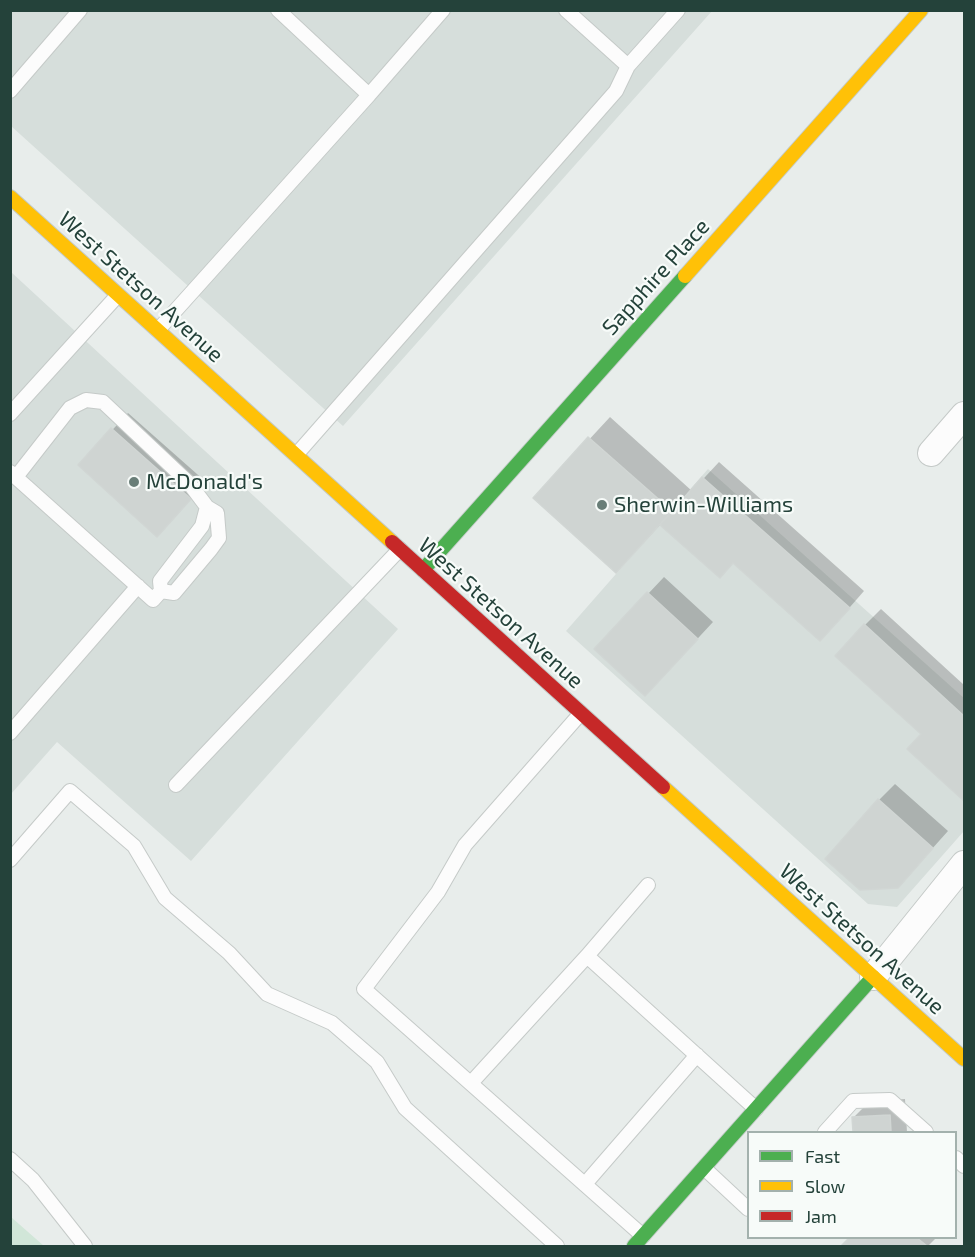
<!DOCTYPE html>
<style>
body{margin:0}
#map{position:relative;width:975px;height:1257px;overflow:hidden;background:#e8edeb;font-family:"Exo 2",sans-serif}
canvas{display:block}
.frame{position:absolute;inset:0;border:12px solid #24423a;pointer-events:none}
.legend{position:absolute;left:747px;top:1131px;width:210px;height:108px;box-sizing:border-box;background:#f7fbf9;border:2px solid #a3b1ad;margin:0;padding:8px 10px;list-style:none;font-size:18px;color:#24423a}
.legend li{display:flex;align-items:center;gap:12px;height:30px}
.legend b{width:30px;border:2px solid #a3b1ad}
</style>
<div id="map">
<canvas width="975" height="1257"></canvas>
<div class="frame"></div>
<ul class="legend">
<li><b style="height:8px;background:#4caf50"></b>Fast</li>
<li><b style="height:8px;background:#ffc107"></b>Slow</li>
<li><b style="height:8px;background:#c62828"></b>Jam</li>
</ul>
</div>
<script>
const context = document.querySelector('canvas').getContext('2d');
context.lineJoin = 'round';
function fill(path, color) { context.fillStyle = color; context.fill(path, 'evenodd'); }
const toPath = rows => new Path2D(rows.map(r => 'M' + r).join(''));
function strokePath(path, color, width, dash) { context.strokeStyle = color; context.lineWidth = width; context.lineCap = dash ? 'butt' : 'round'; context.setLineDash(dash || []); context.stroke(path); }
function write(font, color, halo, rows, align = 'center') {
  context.font = font + ' "Exo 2",sans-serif'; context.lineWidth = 4.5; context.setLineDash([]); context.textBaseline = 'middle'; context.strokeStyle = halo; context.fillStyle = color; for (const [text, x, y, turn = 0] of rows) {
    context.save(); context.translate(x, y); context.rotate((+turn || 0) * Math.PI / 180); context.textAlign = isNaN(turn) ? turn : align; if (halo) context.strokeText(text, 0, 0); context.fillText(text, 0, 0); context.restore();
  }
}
const built = toPath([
 [11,11,712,11,343,426,11,126],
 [11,272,398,629,191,861,57,742,11,794],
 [708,469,964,698,964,831,897,907,868,904,566,631]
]);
const green = toPath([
 [10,1217,11,1217,44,1246,11,1246]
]);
const shadow = toPath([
 [128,413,206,482,173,519,80,465],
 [610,417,692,491,719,462,864,591,836,623,734,562,720,576,661,524,616,571,535,498],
 [664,577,713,622,661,678,596,649],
 [881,609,964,685,964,799,909,749,923,734,865,625],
 [895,784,948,831,914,869,879,800],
 [905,1099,907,1132,854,1132,853,1118,869,1102],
 [851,1238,936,1238,928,1246,843,1246]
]);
const building = toPath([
 [111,428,191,499,157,537,78,465,111,428],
 [588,437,672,511,616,573,533,498,588,437],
 [702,477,850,608,820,641,733,563,720,578,660,525,702,477],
 [647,592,698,639,645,696,594,649,647,592],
 [864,624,964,716,964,801,907,749,921,734,835,656,864,624],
 [878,799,933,848,898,888,860,890,825,859,878,799],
 [890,1115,891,1132,853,1132,852,1117,890,1115],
 [849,1238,917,1238,927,1246,841,1246,849,1238]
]);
const lane = toPath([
 [278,10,369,95,443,10],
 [566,10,628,66,678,10],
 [10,91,80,10],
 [158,330,369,95],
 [10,414,118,295],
 [296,455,616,91,628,66],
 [10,472,153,600,161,591,160,581,202,526,207,507],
 [16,477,70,408,86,400,103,402,189,483,207,507,217,513,219,538,211,549,174,593,161,591],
 [581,713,465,845,438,892,364,989,643,1236],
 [10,733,138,586],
 [176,785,400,549],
 [10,860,70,791,134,846,165,898,229,953,267,994,332,1023,377,1062,405,1108,557,1246],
 [648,885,587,956,756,1109],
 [471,1083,587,956],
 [825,1132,853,1101,890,1100,926,1132],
 [956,1158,964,1166],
 [10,1159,33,1180,85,1246],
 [704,1168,748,1209],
 [585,1184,697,1055]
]);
const street = toPath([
 [931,453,964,415],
 [873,977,964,864]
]);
const fast = toPath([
 [423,570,685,276],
 [634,1246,873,977]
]);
const slow = toPath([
 [10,197,392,542],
 [685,276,921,10],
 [663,787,964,1059]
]);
const jam = toPath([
 [392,542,663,787]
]);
const markers = [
 [134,482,6,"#697e78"],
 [602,505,6,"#697e78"]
];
const streetNames = [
 ["Sapphire Place",656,277,-48],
 ["West Stetson Avenue",141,287,42],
 ["West Stetson Avenue",501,613,42],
 ["West Stetson Avenue",862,939,42]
];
const poiNames = [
 ["McDonald's",146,482],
 ["Sherwin-Williams",614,505]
];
fill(built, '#d6dedb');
fill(green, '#d1e6d8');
fill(shadow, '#0003');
fill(building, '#cfd4d2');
strokePath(building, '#d1d6d4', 1.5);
strokePath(lane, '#c5cac8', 16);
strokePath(street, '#c5cac8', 28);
strokePath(fast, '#c3cbc8', 16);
strokePath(slow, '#c3cbc8', 16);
strokePath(jam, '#c3cbc8', 16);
strokePath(lane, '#fcfcfc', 14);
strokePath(street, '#fcfcfc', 26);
strokePath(fast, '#4caf50', 14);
strokePath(slow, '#ffc107', 14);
strokePath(jam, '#c62828', 14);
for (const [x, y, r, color] of markers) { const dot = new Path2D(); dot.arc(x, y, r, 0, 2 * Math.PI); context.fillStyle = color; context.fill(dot); strokePath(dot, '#f7fbf9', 2); }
write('22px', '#24423a', '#f7fbf9', streetNames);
write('22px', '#24423a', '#f7fbf9', poiNames, 'left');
</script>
